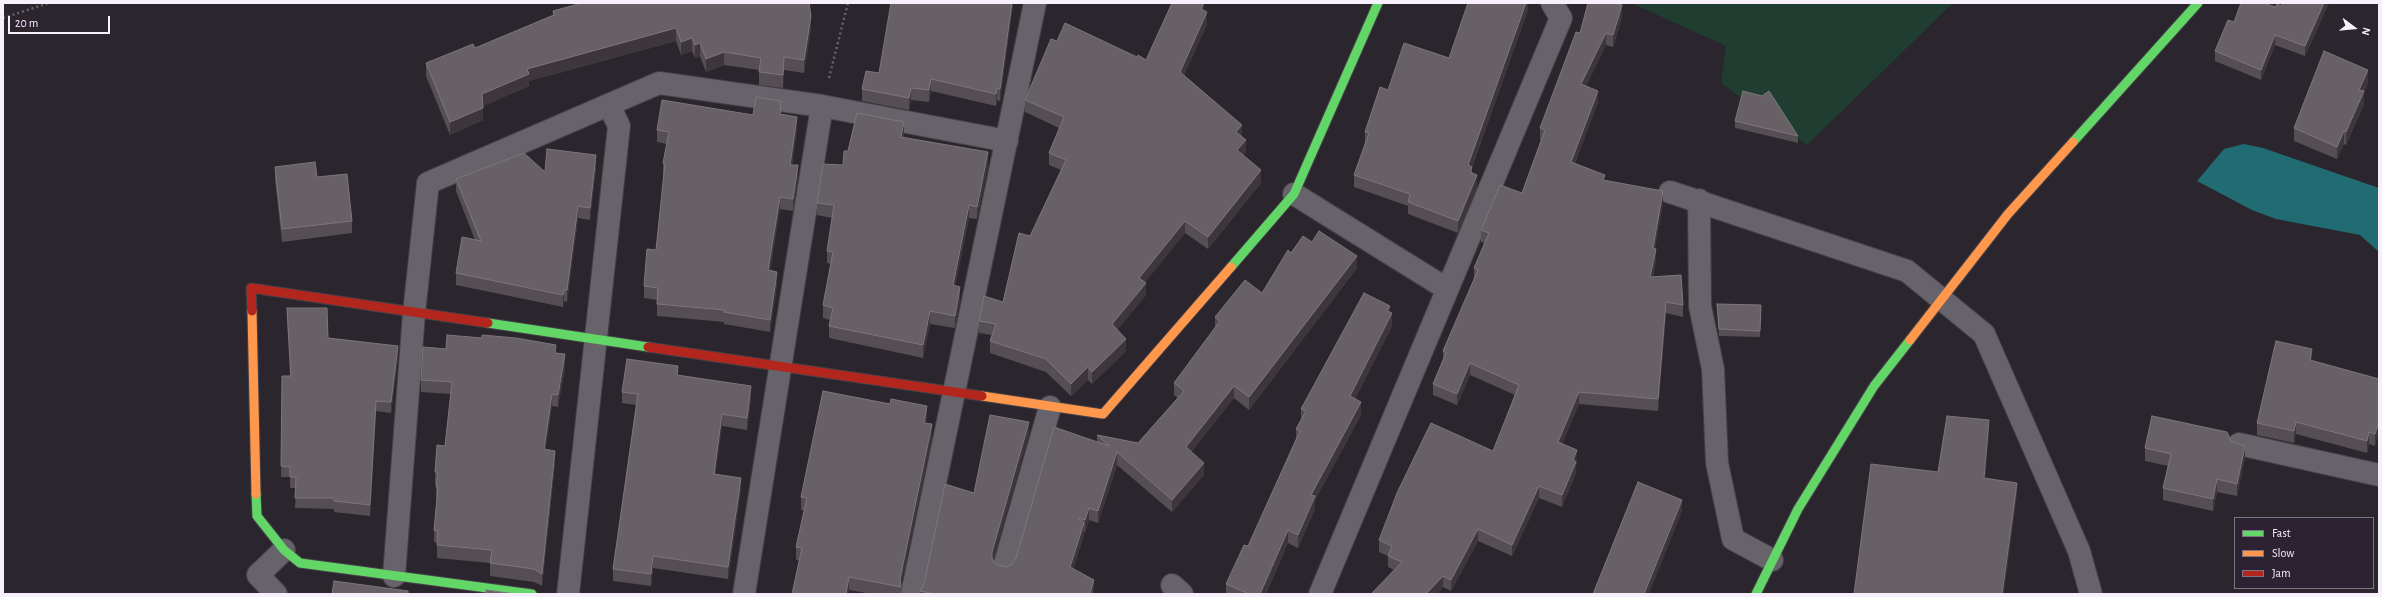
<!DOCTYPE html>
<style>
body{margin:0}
#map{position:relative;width:2382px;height:597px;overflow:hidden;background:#2b262e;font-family:"Alegreya Sans",sans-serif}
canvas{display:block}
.frame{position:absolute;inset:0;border:4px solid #f7f0fc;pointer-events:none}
.legend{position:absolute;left:2234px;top:517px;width:140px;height:72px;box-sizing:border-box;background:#2c2232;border:1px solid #7d7483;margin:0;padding:5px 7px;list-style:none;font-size:12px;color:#f7f0fc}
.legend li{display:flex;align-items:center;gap:8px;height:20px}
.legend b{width:20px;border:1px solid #7d7483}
.north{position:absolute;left:2334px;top:8px;width:40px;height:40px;-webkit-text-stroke:3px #2c2232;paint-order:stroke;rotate:106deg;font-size:11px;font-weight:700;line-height:16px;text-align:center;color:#f7f0fc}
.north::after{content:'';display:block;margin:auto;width:14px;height:18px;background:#f7f0fc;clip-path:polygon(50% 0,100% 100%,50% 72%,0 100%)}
.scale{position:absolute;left:8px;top:16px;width:102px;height:18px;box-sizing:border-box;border:2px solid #f7f0fc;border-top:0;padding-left:5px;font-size:12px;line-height:14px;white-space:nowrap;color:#f7f0fc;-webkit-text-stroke:3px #2c2232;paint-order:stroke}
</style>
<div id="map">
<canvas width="2382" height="597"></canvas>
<div class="frame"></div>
<ul class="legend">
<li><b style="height:5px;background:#63d668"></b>Fast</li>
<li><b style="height:5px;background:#ff974d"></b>Slow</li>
<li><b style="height:5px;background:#b3261e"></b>Jam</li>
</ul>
<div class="north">N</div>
<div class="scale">20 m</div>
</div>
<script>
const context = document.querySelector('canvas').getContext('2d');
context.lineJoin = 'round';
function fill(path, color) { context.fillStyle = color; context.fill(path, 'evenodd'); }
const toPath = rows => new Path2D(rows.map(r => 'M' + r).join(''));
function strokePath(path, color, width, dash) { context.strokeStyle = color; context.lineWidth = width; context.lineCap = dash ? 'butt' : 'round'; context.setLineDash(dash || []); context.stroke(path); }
const green = toPath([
 [1631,3,1953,3,1807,145,1721,83,1726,46]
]);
const water = toPath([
 [2244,144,2263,148,2379,188,2379,252,2360,235,2276,219,2252,210,2197,181,2224,149]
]);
const path = toPath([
 [3,18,49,3],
 [829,78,848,3]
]);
const street = toPath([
 [1670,192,1907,271,1984,334,2079,551,2091,594],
 [1294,194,1447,289],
 [1699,200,1700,306,1713,369,1717,463,1733,539,1772,560],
 [2239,444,2379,475],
 [1004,567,1050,407],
 [394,576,414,313,428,183,659,83,822,106,1007,141],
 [1172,585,1182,594],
 [276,594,258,575,284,550],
 [568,594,619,126,609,105],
 [744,594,822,106],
 [912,594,1035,3],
 [1320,594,1561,18,1552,3]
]);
const fast = toPath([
 [2073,142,2198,3],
 [1231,267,1294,194,1378,3],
 [488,323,648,347],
 [256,494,257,516,284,550,300,563,532,594],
 [1756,594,1798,509,1874,386,1910,340]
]);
const slow = toPath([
 [252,311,256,494],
 [1910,340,2008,214,2073,142],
 [982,396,1103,414,1231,267]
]);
const jam = toPath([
 [252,311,251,288,488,323],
 [648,347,982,396]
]);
const wall = toPath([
 [1013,3,1000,101,997,100,996,106,931,91,929,102,911,100,909,110,862,101,862,89,879,73],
 [1528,3,1528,10,1472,167,1472,173,1477,187,1458,233,1408,214,1408,206,1354,187,1354,175,1365,144,1365,132,1388,90,1449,58],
 [2329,3,2305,56,2275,45,2261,80,2215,61,2215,51,2234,22,2276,7,2281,6],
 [553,11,811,29,804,73,784,70,783,88,759,85,759,70,724,65,706,72,700,56,695,58,692,51,681,55,676,41,529,81,529,86,483,106,483,120,450,135,426,76,426,63,475,48,553,15],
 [1204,11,1207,24,1184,75,1242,136,1246,152,1243,155,1261,183,1208,249,1185,233,1145,282,1146,295,1117,330,1126,351,1092,384,1088,380,1071,396,1046,372,990,353,990,341,992,335,979,333,979,321,1003,302,1030,236,1061,170,1049,165,1049,153,1059,128,1025,112,1025,100,1057,41,1146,60],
 [1622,17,1613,47,1606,45,1586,86,1598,102,1575,163,1605,181,1663,203,1655,248,1656,260,1653,277,1683,305,1683,317,1666,313,1658,411,1579,404,1562,444,1577,462,1576,464,1576,473,1562,507,1539,498,1512,556,1478,541,1451,591,1443,587,1437,594,1371,594,1394,570,1388,567,1388,556,1379,552,1379,540,1493,451,1515,395,1470,375,1457,405,1433,395,1433,384,1443,359,1443,351,1474,280,1474,268,1485,243,1481,242,1481,230,1522,193,1541,140,1540,140,1540,128,1580,33],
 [2368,82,2364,92,2364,104,2346,145,2344,144,2337,159,2294,141,2294,128],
 [1762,96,1798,136,1798,143,1735,128,1735,121],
 [781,114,797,129,792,165,798,177,793,211,780,209,770,271,777,284,770,332,724,324,724,322,657,316,657,300,644,298,644,286,656,250,664,175,663,175,663,163,667,144,657,142,657,130,753,115],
 [904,134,904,138,988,165,977,219,969,218,955,286,960,300,955,328,930,324,923,358,829,338,829,326,830,320,823,318,823,305,831,264,827,263,827,251,832,218,817,215,817,203,843,165,848,151],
 [275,167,317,177,352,221,352,233,282,242,275,180],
 [596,167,590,220,578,218,567,302,564,301,563,307,456,285,456,273,475,240,456,191,456,179,545,172],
 [1312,242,1357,268,1249,410,1234,398,1191,452,1204,475,1172,512,1117,465,1098,523,1089,520,1085,532,1084,532,1084,535,1073,569,1094,593,1093,594,920,594,920,591,924,584,974,493,1029,434,993,560,995,564,1007,567,1012,564,1097,441,1097,435,1138,443,1178,398,1174,395,1174,383,1215,327,1215,317,1262,293,1291,253],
 [1717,304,1761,305,1760,337,1719,336],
 [287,308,328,338,398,357,391,413,376,411,370,516,334,512,334,509,295,508,296,488,290,488,290,477,281,477,282,376,290,376,287,319],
 [1390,312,1392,326,1355,399,1361,415,1315,500,1315,509,1298,548,1288,543,1266,594,1226,594,1226,584,1248,546,1296,439,1296,429,1301,420,1301,409],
 [446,349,556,353,565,367,558,407,552,406,545,450,555,463,542,586,534,582,490,576,490,563,437,558,437,543,434,542,434,530,437,499,436,499,436,484,435,484,435,472,445,446,451,394,421,392,421,380],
 [2312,361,2379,379,2375,446,2369,444,2367,453,2296,434,2294,443,2257,435,2257,423],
 [678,375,751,398,747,430,722,426,715,475,741,490,728,579,653,568,651,586,613,581,613,569,636,405,622,403,622,392],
 [927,419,926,423,932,437,901,585,901,594,872,594,849,590,848,594,792,594,799,560,796,560,796,547,804,510,801,510,801,497],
 [2231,441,2245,458,2237,496,2217,492,2213,511,2163,500,2163,488,2168,466,2145,461,2145,448]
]);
const shadedWall = toPath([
 [1012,3,1013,3,1000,101,1000,89],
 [1204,3,1204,15,1201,9],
 [1526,3,1528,3,1528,10,1468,177,1468,165],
 [2324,3,2329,3,2305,56,2305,46],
 [1622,5,1622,17,1613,47,1613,35],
 [1207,12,1207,24,1180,84,1180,72],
 [811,16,811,29,804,73,804,60],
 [676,28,676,41,529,81,529,86,482,107,482,94,527,69],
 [1606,33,1606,45,1581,96,1581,84],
 [2275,35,2275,45,2261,80,2261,70],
 [692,38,692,51,681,55,681,42],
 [700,43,700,56,695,58,695,45],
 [724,52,724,65,706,72,706,59],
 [784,57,784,70,783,88,783,75],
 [2368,70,2368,82,2364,92,2364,104,2346,145,2346,132,2359,90],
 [931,79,931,91,929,102,929,90],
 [911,88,911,100,909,110,909,98],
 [997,88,997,100,996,106,996,94],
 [1598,91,1598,102,1571,173,1571,162],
 [483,108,483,120,450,135,450,122],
 [797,117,797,129,790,177,790,165],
 [904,122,904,134,901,150,901,137],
 [1242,125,1242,138,1236,132],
 [2344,131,2344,144,2337,159,2337,147],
 [1246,140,1246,152,1237,163,1237,150],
 [988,152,988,165,977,219,977,207],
 [596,155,596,167,590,220,590,208],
 [798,165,798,177,793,211,793,199],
 [1261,170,1261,183,1208,249,1208,237],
 [1477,175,1477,187,1458,233,1458,221],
 [1663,191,1663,203,1653,260,1653,248],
 [780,197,780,209,768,282,768,270],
 [969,205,969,218,953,297,953,285],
 [578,206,578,218,567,302,567,290],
 [1185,221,1185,233,1139,290,1139,278],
 [1656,249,1656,260,1650,289,1650,277],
 [1357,256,1357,268,1249,410,1249,397],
 [777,272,777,284,770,332,770,320],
 [1146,283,1146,295,1112,337,1112,324],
 [960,287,960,300,955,328,955,316],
 [564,290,564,301,563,307,563,295],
 [1666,302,1666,313,1658,411,1658,399],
 [1390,306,1390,316,1392,313,1392,326,1350,409,1350,396],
 [930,311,930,324,923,358,923,345],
 [1126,339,1126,351,1092,384,1092,372],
 [398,346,398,357,391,413,391,402],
 [2312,349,2312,361,2310,360],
 [565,354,565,367,558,407,558,395],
 [1470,363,1470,375,1457,405,1457,394],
 [1088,367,1088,380,1071,396,1071,384],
 [751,386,751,398,747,430,747,418],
 [1234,386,1234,398,1186,459,1186,447],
 [1579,392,1579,404,1558,454,1558,442],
 [552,394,552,406,544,462,544,449],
 [376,401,376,411,370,516,370,505],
 [1361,402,1361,415,1315,500,1315,509,1298,548,1298,535,1311,495],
 [927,406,927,419,924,435,924,423],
 [722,414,722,426,714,486,714,474],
 [1989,420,1989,433,1984,491,1984,478],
 [2379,421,2379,433,2375,446,2375,434],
 [1029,422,1029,434,992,564,992,552],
 [2296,422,2296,434,2294,443,2294,431],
 [932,424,932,437,901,587,900,579],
 [2369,432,2369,444,2367,453,2367,441],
 [2245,446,2245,458,2237,496,2237,484],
 [1577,450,1576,473,1562,507,1562,495,1573,460],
 [555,451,555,463,542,586,542,574],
 [1117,452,1117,465,1098,523,1098,511],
 [1204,463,1204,475,1172,512,1172,500],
 [741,478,741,490,728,579,728,567],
 [2217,479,2217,492,2213,511,2213,499],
 [2017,483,2017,495,2004,594,2002,594],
 [1539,486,1539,498,1512,556,1512,545],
 [1682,500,1682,512,1649,594,1644,594],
 [1089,508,1089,520,1085,532,1085,520],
 [1084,523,1084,535,1070,579,1070,567],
 [1478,529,1478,541,1451,591,1451,580],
 [1288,530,1288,543,1266,594,1260,594],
 [653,556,653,568,651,586,651,574],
 [1443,576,1443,587,1437,594,1426,594],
 [849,577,849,590,848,594,846,594],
 [1094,580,1094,593,1093,594,1090,594]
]);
const building = toPath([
 [582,3,809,3,811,16,804,60,784,57,783,75,759,72,761,58,724,52,706,59,700,43,695,45,692,38,681,42,676,28,527,69,529,74,482,94,483,108,450,122,426,63,473,44,475,48,554,15,553,11,582,3],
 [891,3,1012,3,1000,89,997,88,996,94,931,79,929,90,911,88,909,98,862,89,866,71,879,73,891,3],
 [1172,3,1204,3,1201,9,1207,12,1180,72,1242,125,1236,132,1246,140,1237,150,1261,170,1208,237,1185,221,1139,278,1146,283,1112,324,1126,339,1092,372,1088,367,1071,384,1046,359,990,341,996,324,979,321,984,296,1003,302,1019,233,1030,236,1066,160,1049,153,1064,117,1025,100,1051,39,1057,41,1065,23,1137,57,1138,55,1146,60,1172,3],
 [1468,3,1526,3,1468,165,1472,167,1470,172,1477,175,1458,221,1408,202,1410,194,1354,175,1369,133,1365,132,1380,87,1388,90,1404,43,1449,58,1468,3],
 [1588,3,1613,3,1622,5,1613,35,1606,33,1581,84,1598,91,1571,162,1605,175,1603,180,1663,191,1653,248,1656,249,1650,277,1681,275,1683,305,1666,302,1658,399,1579,392,1558,442,1577,450,1573,460,1576,462,1562,495,1539,486,1512,545,1478,529,1451,580,1443,576,1426,594,1371,594,1402,562,1388,556,1392,546,1379,540,1397,493,1431,423,1493,451,1519,385,1470,363,1457,394,1433,384,1446,353,1443,351,1478,270,1474,268,1489,233,1481,230,1500,185,1522,193,1545,130,1540,128,1576,32,1580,33,1588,3],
 [2241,3,2263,3,2276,7,2277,4,2281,6,2283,3,2324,3,2305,46,2275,35,2261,70,2215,51,2228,20,2234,22,2241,3],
 [2324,51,2368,70,2359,90,2364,91,2346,132,2344,131,2337,147,2294,128,2324,51],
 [1743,91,1762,96,1769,91,1798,136,1735,121,1743,91],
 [756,97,781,101,780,114,797,117,790,165,798,165,793,199,780,197,768,270,777,272,770,320,724,312,725,310,657,304,658,288,644,286,647,249,656,250,665,163,663,163,669,132,657,130,662,100,753,115,756,97],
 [857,113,904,122,901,137,988,152,977,207,969,205,953,285,960,287,955,316,930,311,923,345,829,326,833,308,823,305,833,252,827,251,834,205,817,203,823,164,843,165,844,151,848,151,857,113],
 [547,149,596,155,590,208,578,206,567,290,564,290,563,295,456,273,462,237,481,241,456,179,524,153,545,172,547,149],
 [315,162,317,177,347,174,352,221,282,229,275,167,315,162],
 [1319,231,1357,256,1249,397,1234,386,1186,447,1204,463,1172,500,1117,452,1098,511,1089,508,1085,520,1078,518,1084,523,1070,567,1094,580,1090,594,935,594,920,591,924,584,945,484,974,493,990,415,1029,422,992,552,992,558,995,564,1007,567,1012,564,1016,558,1054,427,1109,446,1097,435,1138,443,1184,391,1174,383,1220,321,1215,317,1245,280,1262,293,1288,250,1291,253,1303,236,1312,242,1319,231],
 [1364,293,1390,306,1387,311,1392,313,1350,396,1361,402,1311,495,1315,496,1298,535,1288,530,1260,594,1249,594,1226,584,1244,545,1248,546,1300,431,1296,429,1306,411,1301,409,1364,293],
 [1717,304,1761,305,1760,331,1719,329,1717,304],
 [287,308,327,308,328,338,398,346,391,402,376,401,370,505,334,501,334,498,295,498,296,477,290,477,290,467,281,466,282,376,291,376,287,308],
 [447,335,482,338,482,335,516,338,556,345,555,353,565,354,558,395,552,394,544,449,555,451,542,574,534,569,490,563,492,550,437,545,438,531,434,530,438,487,436,487,438,472,435,472,437,445,445,446,452,382,421,380,423,347,446,349,447,335],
 [2276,341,2312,349,2310,360,2379,379,2379,421,2375,434,2369,432,2367,441,2296,422,2294,431,2257,423,2276,341],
 [627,359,678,366,677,375,751,386,747,418,722,414,714,474,741,478,728,567,653,556,651,574,613,569,638,394,622,392,627,359],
 [823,391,890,404,891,399,927,406,924,423,932,424,900,579,901,587,849,577,846,594,792,594,802,548,796,547,807,498,801,497,823,391],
 [1947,416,1989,420,1984,478,2017,483,2002,594,1854,594,1871,464,1938,472,1947,416],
 [2152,416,2227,432,2231,441,2245,446,2237,484,2217,479,2213,499,2163,488,2171,454,2145,448,2152,416],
 [1638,482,1682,500,1644,594,1593,594,1638,482],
 [334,581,408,591,408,594,332,594,334,581],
 [486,590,516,594,486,594,486,590]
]);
fill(green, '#1f3d31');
fill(water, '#216b72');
strokePath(street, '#454148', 24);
strokePath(fast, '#454148', 11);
strokePath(slow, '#454148', 11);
strokePath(jam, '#454148', 11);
strokePath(path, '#68646a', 2.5, [2, 3]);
strokePath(street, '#67636a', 22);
strokePath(fast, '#63d668', 9);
strokePath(slow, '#ff974d', 9);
strokePath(jam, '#b3261e', 9);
fill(wall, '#554e52');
fill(shadedWall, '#3d373c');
fill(building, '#676064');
strokePath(building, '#7d767c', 1);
</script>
